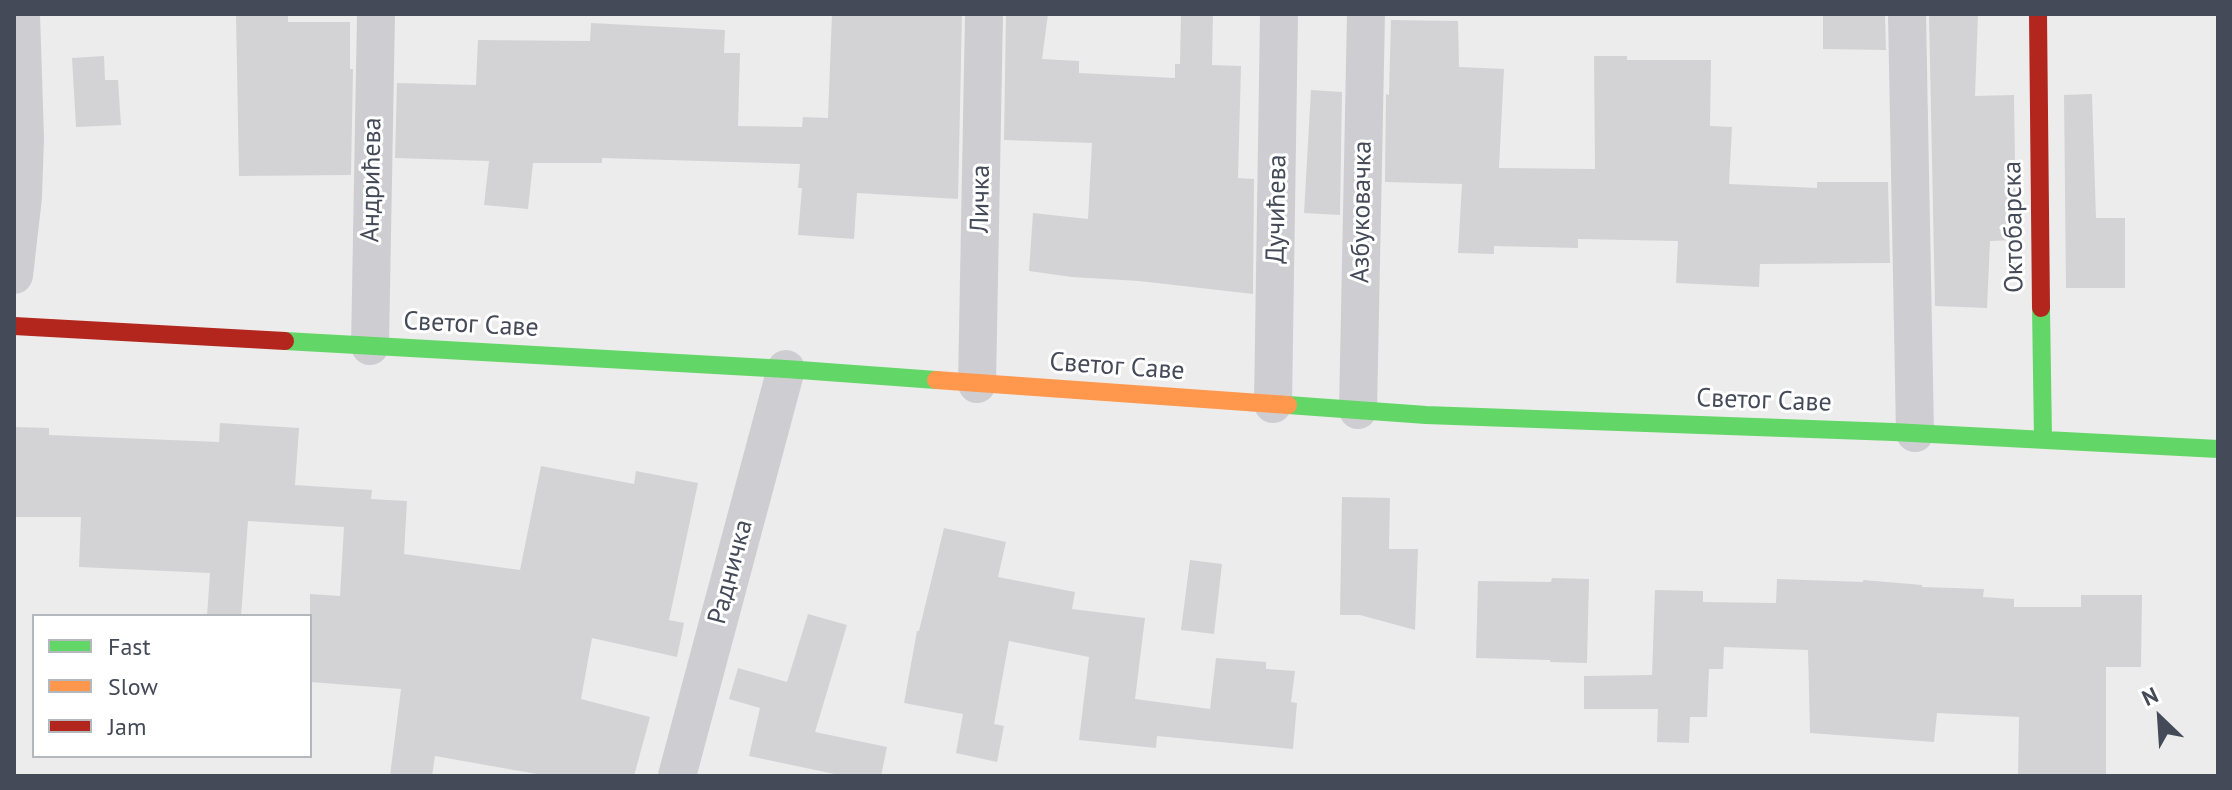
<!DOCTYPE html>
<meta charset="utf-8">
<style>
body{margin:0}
#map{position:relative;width:2232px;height:790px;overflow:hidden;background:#edecec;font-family:"PT Sans",sans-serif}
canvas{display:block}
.frame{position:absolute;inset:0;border:16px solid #444a58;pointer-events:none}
.legend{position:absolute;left:32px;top:614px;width:280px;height:144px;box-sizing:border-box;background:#fff;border:2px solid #b4b7bc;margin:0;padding:10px 14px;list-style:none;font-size:24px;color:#444a58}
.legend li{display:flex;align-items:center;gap:16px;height:40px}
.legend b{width:40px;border:2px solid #b4b7bc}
.north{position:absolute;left:2120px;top:678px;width:80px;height:80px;-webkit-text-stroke:6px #fff;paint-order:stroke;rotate:335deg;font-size:22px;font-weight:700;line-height:32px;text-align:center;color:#444a58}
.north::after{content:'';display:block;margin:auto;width:28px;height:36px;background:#444a58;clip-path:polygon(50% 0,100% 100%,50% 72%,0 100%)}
</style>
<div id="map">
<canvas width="2232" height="790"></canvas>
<div class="frame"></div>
<ul class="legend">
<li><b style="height:10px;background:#63d668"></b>Fast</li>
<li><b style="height:10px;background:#ff974d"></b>Slow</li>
<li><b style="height:10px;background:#b3261e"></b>Jam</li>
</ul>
<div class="north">N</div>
</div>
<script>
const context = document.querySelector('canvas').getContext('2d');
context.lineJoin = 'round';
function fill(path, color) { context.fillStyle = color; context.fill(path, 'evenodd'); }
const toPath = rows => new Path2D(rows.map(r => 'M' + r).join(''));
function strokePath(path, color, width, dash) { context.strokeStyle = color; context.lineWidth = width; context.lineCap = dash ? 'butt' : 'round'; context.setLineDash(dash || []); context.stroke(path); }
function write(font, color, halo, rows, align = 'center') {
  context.font = font + ' "PT Sans",sans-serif'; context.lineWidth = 6; context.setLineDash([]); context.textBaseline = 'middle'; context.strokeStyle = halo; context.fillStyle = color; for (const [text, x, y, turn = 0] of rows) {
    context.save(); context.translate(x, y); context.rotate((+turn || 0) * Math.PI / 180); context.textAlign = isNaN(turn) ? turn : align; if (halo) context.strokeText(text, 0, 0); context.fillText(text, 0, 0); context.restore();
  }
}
const building = toPath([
 [236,14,288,14,288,22,350,22,350,69,353,69,351,175,239,176],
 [832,14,962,14,958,199,857,193,854,239,798,235,802,188,798,188,800,164,602,158,602,163,533,163,528,209,484,205,489,161,395,158,397,83,476,85,478,40,590,41,591,23,725,30,724,53,740,53,738,126,802,127,803,117,828,118],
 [1006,14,1048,14,1042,59,1079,61,1079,73,1175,78,1175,64,1180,64,1181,14,1213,14,1212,65,1241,66,1238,178,1254,179,1253,294,1139,281,1072,277,1029,271,1033,213,1088,219,1092,143,1004,140],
 [1823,14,1885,14,1886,50,1823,49],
 [1929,14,1978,14,1975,96,2014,95,2016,240,1990,241,1987,308,1935,306],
 [1391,20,1458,21,1459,67,1504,69,1499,168,1595,169,1594,56,1627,56,1627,60,1711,60,1710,126,1732,127,1729,184,1817,188,1817,182,1888,182,1890,263,1760,264,1759,287,1676,283,1678,241,1578,239,1578,248,1494,246,1494,254,1458,253,1462,184,1385,182,1386,94,1389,95],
 [104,56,105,80,118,80,121,125,76,127,72,58],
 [1311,90,1342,92,1340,215,1304,213],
 [2092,94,2096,218,2125,218,2125,288,2066,288,2064,95],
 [220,423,299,428,295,485,372,490,371,499,407,501,404,554,520,570,541,466,634,484,636,471,698,483,669,620,684,623,677,657,592,638,581,699,650,717,634,776,548,776,435,756,432,776,390,776,401,689,310,682,310,594,340,596,344,527,248,521,241,616,207,616,210,573,79,567,81,517,14,517,14,427,49,428,49,435,219,442],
 [1342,497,1390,498,1389,549,1418,549,1415,630,1360,615,1340,615],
 [944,528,1006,542,998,577,1075,592,1072,609,1145,618,1135,699,1210,709,1216,658,1266,662,1266,669,1295,671,1291,702,1297,703,1293,749,1157,736,1156,748,1079,740,1089,657,1009,641,994,724,1004,726,997,762,956,753,963,714,904,703,917,631,919,631],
 [1190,560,1222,564,1214,634,1181,630],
 [1552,578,1589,579,1587,663,1550,662,1550,660,1476,658,1478,581,1551,582],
 [1777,579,1863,582,1863,580,1922,585,1922,587,1984,589,1983,597,2014,599,2014,607,2081,607,2081,595,2142,595,2141,667,2106,667,2106,776,2018,776,2019,717,1937,713,1934,742,1810,733,1808,650,1724,647,1723,669,1709,669,1707,717,1690,717,1689,743,1657,742,1658,709,1584,709,1584,676,1652,675,1655,590,1703,591,1703,602,1776,603],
 [808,614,847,625,815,732,887,747,881,776,844,776,749,756,760,708,729,699,738,668,787,682]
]);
const street = toPath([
 [1907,14,1915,433],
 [14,275,23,197,25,138,21,14],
 [370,346,376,14],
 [977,384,984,14],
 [1273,404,1279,14],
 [1358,410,1366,14],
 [677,776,786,369]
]);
const fast = toPath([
 [2041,308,2043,439],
 [285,341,786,369,936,380],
 [1288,405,1426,415,1893,432,2218,449]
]);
const slow = toPath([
 [936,380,1288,405]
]);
const jam = toPath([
 [2038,14,2041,308],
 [14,326,285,341]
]);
const streetNames = [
 ["Андрићева",372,180,-89],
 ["Личка",981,199,-89],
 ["Дучићева",1277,209,-89],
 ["Азбуковачка",1362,212,-89],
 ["Октобарска",2014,227,-91],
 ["Светог Саве",471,325,3],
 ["Светог Саве",1117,367,4],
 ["Светог Саве",1764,401,2],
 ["Радничка",731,572,-75]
];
fill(building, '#d3d3d5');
strokePath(street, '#ceced2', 38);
strokePath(fast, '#63d668', 18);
strokePath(slow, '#ff974d', 18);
strokePath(jam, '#b3261e', 18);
write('26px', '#444a58', '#fff', streetNames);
</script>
